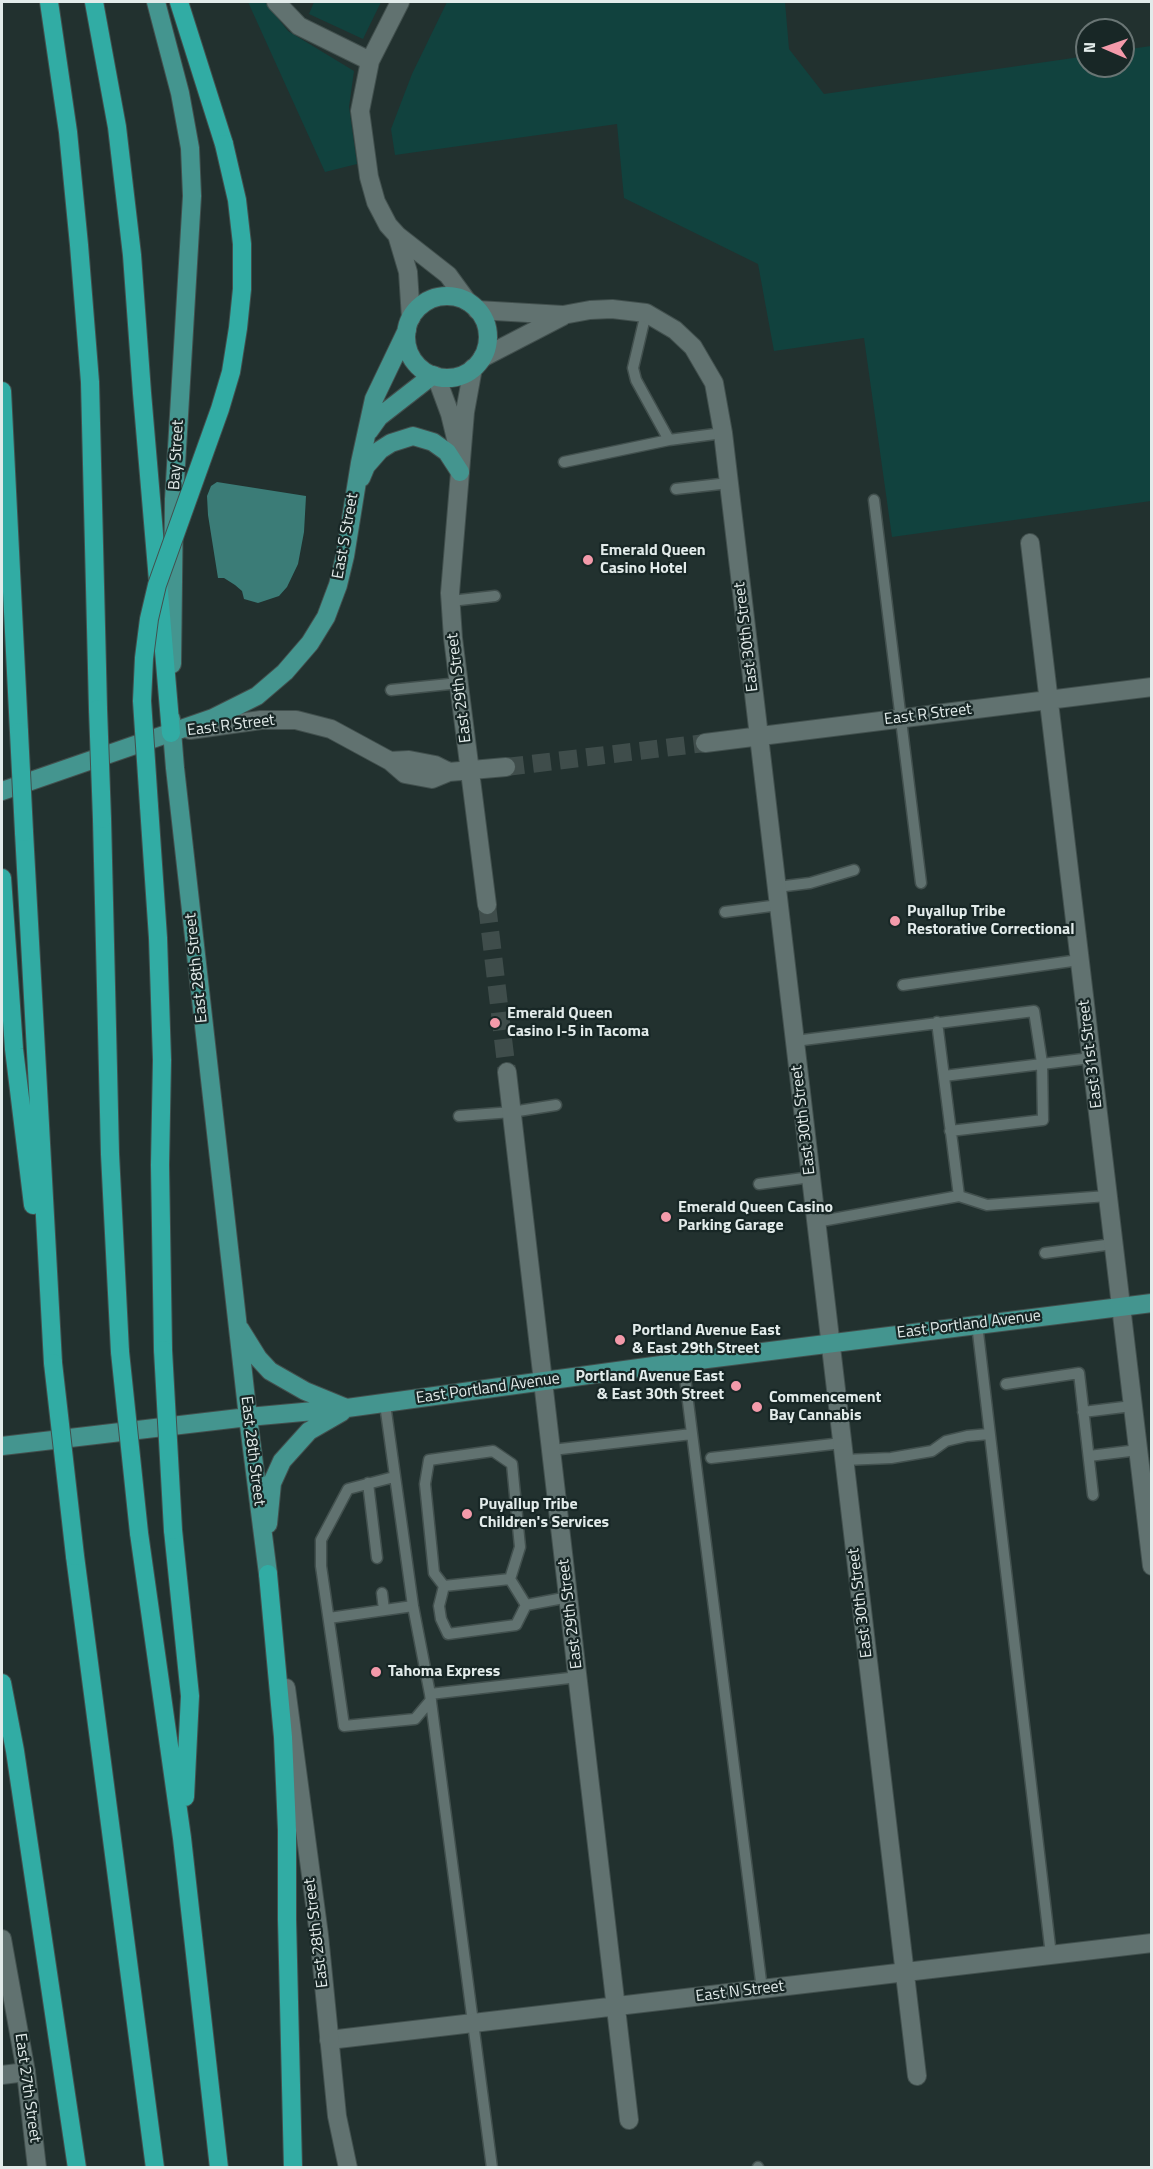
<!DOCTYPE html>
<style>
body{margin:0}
#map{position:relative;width:1153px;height:2169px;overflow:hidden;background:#22312f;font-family:"Titillium Web",sans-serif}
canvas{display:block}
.frame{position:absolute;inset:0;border:3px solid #e2ebea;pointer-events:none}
.north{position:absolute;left:1075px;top:18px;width:60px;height:60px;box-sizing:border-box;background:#182726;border:2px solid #697574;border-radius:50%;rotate:272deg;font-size:16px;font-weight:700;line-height:24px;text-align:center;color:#e2ebea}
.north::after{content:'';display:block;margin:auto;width:21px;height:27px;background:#f39aaa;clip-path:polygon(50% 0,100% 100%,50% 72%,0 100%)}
</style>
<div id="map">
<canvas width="1153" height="2169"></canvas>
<div class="frame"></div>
<div class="north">N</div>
</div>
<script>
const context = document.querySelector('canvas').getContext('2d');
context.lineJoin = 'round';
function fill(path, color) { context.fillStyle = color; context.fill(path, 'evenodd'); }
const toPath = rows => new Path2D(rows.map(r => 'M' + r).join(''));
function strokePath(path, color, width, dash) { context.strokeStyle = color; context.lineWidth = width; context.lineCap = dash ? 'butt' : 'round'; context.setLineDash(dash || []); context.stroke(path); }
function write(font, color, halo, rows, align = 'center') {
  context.font = font + ' "Titillium Web",sans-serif'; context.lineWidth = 4.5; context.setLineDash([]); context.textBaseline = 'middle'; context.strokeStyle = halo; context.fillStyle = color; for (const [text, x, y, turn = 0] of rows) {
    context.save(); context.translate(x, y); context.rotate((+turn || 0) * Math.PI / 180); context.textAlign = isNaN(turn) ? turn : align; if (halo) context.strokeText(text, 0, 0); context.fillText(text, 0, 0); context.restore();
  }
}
const green = toPath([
 [248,2,265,2,288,31,354,71,349,107,357,164,325,172],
 [314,2,381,2,363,39,309,14],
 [447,2,785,2,789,49,824,94,1087,56,1087,66,1123,66,1123,50,1151,46,1151,501,892,537,864,338,774,351,758,264,624,198,617,124,395,155,391,129,412,74]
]);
const water = toPath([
 [217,482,306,496,304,532,298,564,287,587,279,596,258,603,244,599,242,591,235,585,224,578,218,578,208,515,207,496,211,486]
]);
const minorTunnel = toPath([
 [506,767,705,743],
 [487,905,507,1072]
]);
const service = toPath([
 [646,313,633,368,636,380,669,440],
 [564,462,669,440,723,433],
 [676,489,729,483],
 [874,500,921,883],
 [451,601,495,596],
 [391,690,459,683],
 [777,887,810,883,854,870],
 [725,912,779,905],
 [903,985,1079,960],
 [937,1022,959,1196],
 [795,1041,1034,1011,1042,1063,1043,1120,950,1131],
 [944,1076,1091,1058],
 [459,1116,512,1112,556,1105],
 [759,1184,811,1177],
 [816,1222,959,1196,987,1205,1107,1196],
 [1045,1253,1113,1244],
 [977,1324,1051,1955],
 [683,1362,762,1989],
 [1006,1384,1079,1373,1093,1495],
 [385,1404,413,1606,430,1694,492,2168],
 [1083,1412,1132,1406],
 [552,1450,692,1434],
 [1089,1456,1138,1450],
 [711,1458,842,1443],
 [844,1460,891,1458,932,1451,946,1441,967,1436,989,1434],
 [394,1477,348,1489,321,1540,321,1566,344,1726,415,1719,431,1700],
 [368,1483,377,1558],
 [444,1586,434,1573,425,1484,429,1460,493,1451,512,1464,520,1547,510,1579],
 [444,1586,439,1606,441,1619,448,1634,516,1625,526,1605,510,1579],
 [444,1586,510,1579],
 [382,1593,384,1610],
 [526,1605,569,1597],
 [329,1618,413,1606],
 [430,1694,578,1677],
 [758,2168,758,2167]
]);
const minor = toPath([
 [276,2,299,26,370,61],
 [400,2,370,61,360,111,369,177,376,202,388,225,397,235,448,275,467,301],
 [397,235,408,272,411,318],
 [477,310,563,315,590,310,612,309,646,313,675,330,693,347,714,383,723,433,756,711,917,2076],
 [482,358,563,316],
 [473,368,465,412,450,593,453,638,487,905],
 [436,376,450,414,457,443],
 [1030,543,1152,1566],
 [190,730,261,720,296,720,331,729,390,761,405,774,432,779,449,772,506,767],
 [705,743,1152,687],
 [390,761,409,760,435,765,449,772],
 [507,1072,629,2120],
 [329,2040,1152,1943],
 [2,2075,26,2072]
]);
const tertiary = toPath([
 [286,1688,319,1935,337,2116,348,2168],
 [2,1939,26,2072,37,2168]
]);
const primary = toPath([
 [156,2,180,93,190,148,192,196,174,499,172,664],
 '406 337a41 41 0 1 1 82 0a41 41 0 1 1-82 0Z',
 [369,431,379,417,433,375],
 [361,478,366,466,380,450,391,443,413,436,433,442,447,452,460,472],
 [171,719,175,768,248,1417,268,1574],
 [2,791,213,718,257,696,285,672,310,643,326,617,338,585,345,556,360,463,374,399,407,330],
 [240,1329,258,1358,270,1371,305,1391,344,1407],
 [2,1446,248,1417,347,1408,683,1362,1152,1303],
 [268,1524,272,1483,282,1461,309,1431,342,1412]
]);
const motorway = toPath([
 [49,2,68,132,79,245,90,382,98,709],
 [94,2,117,127,132,255,142,393,171,733],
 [179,2,224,144],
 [2,391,19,732],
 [149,806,158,938,162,1060,160,1165,163,1350],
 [102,819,110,1154,120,1352],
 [24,832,53,1363],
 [2,878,14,1049,33,1205],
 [173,1530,190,1696,185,1797],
 [139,1533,182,1838,219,2168],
 [75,1556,155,2168],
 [268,1574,283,1737,287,1830,287,1919,293,2168],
 [2,1683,15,1751,77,2168]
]);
const motorwayBridge = toPath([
 [98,709,102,819],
 [19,732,24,832],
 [149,806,142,701,144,658,149,619,157,585,220,409,231,372,238,328,242,289,242,244,237,200,224,144],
 [163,1350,173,1530],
 [120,1352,139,1533],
 [53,1363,75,1556]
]);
const markers = [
 [588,560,6,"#f39aaa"],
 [895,921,6,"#f39aaa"],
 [495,1023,6,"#f39aaa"],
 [666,1217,6,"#f39aaa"],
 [620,1340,6,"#f39aaa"],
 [736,1386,6,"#f39aaa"],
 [757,1407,6,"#f39aaa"],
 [467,1514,6,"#f39aaa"],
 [376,1672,6,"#f39aaa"]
];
const streetNames = [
 ["Bay Street",177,455,-87],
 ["East S Street",346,536,-80],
 ["East 30th Street",747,637,-97],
 ["East 29th Street",460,688,-97],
 ["East R Street",928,715,-7],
 ["East R Street",231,726,-7],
 ["East 28th Street",197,968,-96],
 ["East 31st Street",1091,1054,-97],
 ["East 30th Street",804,1120,-97],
 ["East Portland Avenue",969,1325,-7],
 ["East Portland Avenue",488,1389,-8],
 ["East 28th Street",252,1451,83],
 ["East 30th Street",861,1603,-97],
 ["East 29th Street",571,1614,-97],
 ["East 28th Street",317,1933,-97],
 ["East N Street",740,1992,-7],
 ["East 27th Street",27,2088,82]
];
const poiNames = [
 ["Emerald Queen",600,551],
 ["Casino Hotel",600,569],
 ["Puyallup Tribe",907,912],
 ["Restorative Correctional",907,930],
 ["Emerald Queen",507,1014],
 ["Casino I-5 in Tacoma",507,1032],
 ["Emerald Queen Casino",678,1208],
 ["Parking Garage",678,1226],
 ["Portland Avenue East",632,1331],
 ["& East 29th Street",632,1349],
 ["Portland Avenue East",724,1377,"right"],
 ["& East 30th Street",724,1395,"right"],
 ["Commencement",769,1398],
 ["Bay Cannabis",769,1416],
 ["Puyallup Tribe",479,1505],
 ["Children's Services",479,1523],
 ["Tahoma Express",388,1672]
];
fill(green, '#11423e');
fill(water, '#3b7c77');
strokePath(minorTunnel, '#3f4d4b', 18, [18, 9]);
strokePath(service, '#42504e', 13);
strokePath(minor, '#42504e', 20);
strokePath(tertiary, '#42504e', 20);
strokePath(primary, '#42504e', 20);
strokePath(motorway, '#42504e', 20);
strokePath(service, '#617270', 10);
strokePath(minor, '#617270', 18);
strokePath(tertiary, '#617270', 18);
strokePath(primary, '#44958f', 18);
strokePath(motorway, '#31aca4', 18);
strokePath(motorwayBridge, '#42504e', 20, []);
strokePath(motorwayBridge, '#31aca4', 18);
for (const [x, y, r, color] of markers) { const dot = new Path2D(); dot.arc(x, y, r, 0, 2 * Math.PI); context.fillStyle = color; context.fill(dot); strokePath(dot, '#182726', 2); }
write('16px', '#e2ebea', '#182726', streetNames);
write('bold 16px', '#e2ebea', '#182726', poiNames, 'left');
</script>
